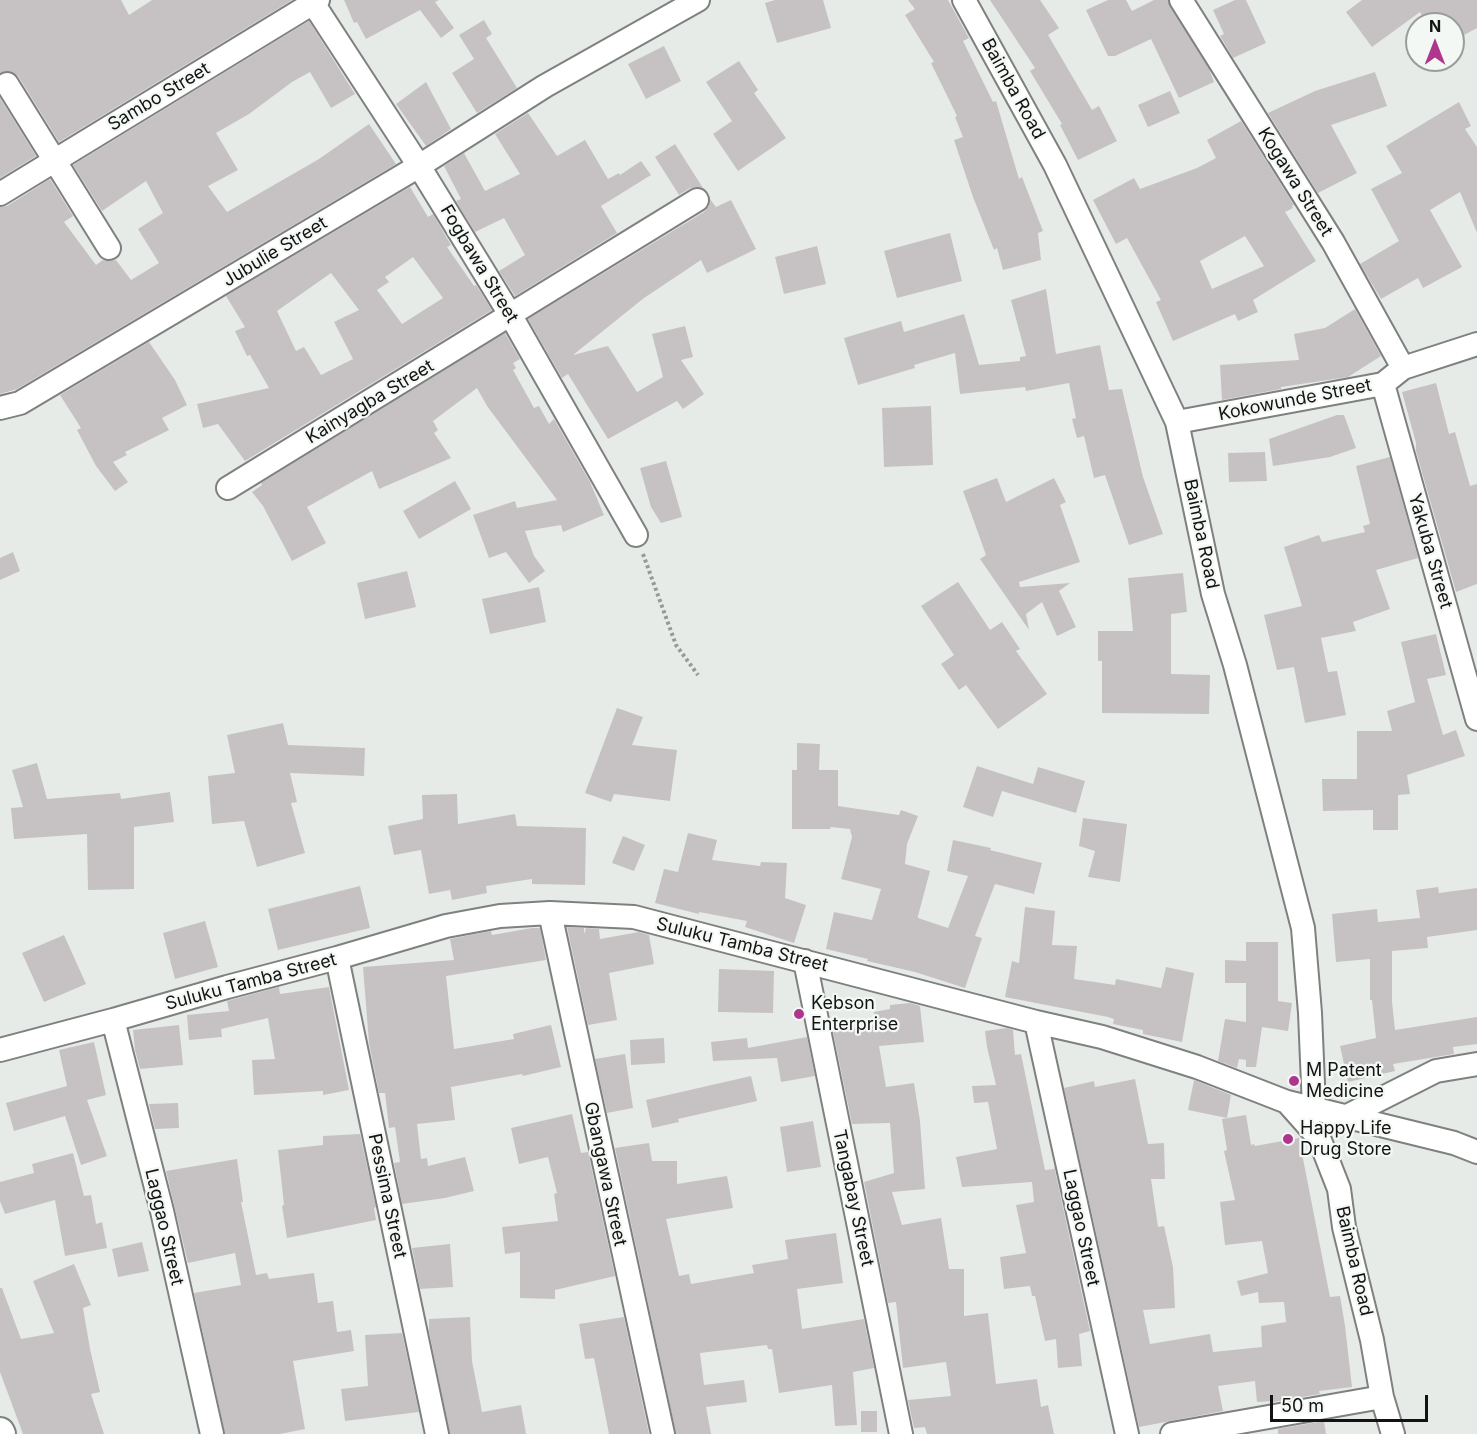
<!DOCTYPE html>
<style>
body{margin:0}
#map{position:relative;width:1477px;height:1434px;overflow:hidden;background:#e7ebe8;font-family:Inter,sans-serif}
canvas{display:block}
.north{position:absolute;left:1405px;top:12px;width:60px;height:60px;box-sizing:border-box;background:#f4f8f5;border:2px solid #9a9c9a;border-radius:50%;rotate:0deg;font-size:16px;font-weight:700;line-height:24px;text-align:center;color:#121312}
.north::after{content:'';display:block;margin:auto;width:21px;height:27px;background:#ae378d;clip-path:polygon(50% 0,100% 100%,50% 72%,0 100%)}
.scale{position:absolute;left:1270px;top:1395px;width:158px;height:27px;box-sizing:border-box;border:3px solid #121312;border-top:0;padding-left:8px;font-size:18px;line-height:21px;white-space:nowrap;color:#121312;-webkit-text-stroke:4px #f4f8f5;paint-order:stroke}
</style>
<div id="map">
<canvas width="1477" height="1434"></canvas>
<div class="north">N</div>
<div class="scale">50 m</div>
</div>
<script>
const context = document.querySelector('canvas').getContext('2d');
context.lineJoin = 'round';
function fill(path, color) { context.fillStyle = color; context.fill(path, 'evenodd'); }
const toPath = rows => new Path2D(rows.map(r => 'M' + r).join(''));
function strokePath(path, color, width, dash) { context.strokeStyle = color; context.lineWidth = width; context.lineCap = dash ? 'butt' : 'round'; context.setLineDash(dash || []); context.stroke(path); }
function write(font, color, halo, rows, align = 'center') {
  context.font = font + ' Inter,sans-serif'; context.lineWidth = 4.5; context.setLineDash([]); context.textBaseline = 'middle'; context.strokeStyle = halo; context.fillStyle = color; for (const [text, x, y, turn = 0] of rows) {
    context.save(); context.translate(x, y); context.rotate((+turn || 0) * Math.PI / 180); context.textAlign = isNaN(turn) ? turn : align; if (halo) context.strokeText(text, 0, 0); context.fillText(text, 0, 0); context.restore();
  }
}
const building = toPath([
 [0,0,121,0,129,15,152,0,292,0,59,142,18,76,13,72,7,71,0,73],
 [344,0,439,0,435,2,454,28,441,38,420,10,366,39,357,22,354,23],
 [775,0,823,0,831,28,777,43,765,3],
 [908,0,948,0,969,38,963,41,993,102,996,101,1019,179,1022,177,1043,231,1038,233,1041,260,1003,270,997,248,994,250,973,197,954,140,963,137,955,117,957,116,931,63,934,62,905,15,915,9],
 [990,0,1040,0,1059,28,1048,35,1092,110,1099,106,1117,141,1078,160,1060,125,1062,124,1030,71,1035,68],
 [1108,0,1126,0,1132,11,1154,0,1168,0,1170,7,1209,69,1214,82,1179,98,1151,39,1115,56,1108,56,1086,10],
 [1235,0,1246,0,1266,43,1233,58,1220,36,1224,34,1213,10],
 [1362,0,1477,0,1477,28,1453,41,1453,24,1426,24,1420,12,1372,47,1346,12],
 [484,20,492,34,486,38,517,88,477,113,452,73,474,59,459,35],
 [309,21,355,94,331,108,310,72,292,82,249,114,216,133,238,170,208,186,227,212,319,159,369,124,396,164,17,389,0,394,0,207,7,206,50,179,73,216,64,222,96,265,103,260,109,261,116,260,131,280,159,263,138,229,163,213,146,181,102,211,73,165],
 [664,46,681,81,646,99,628,64],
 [739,61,758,90,754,93,786,138,738,171,713,134,732,121,706,82],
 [1375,72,1387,106,1331,125,1357,173,1318,193,1268,113,1315,91],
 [426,82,451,129,426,146,396,104],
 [1170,91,1180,113,1148,127,1138,105],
 [0,98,36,156,0,178],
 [1459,102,1471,126,1465,129,1477,147,1477,233,1460,192,1430,210,1462,267,1423,288,1418,278,1381,299,1360,264,1399,241,1371,189,1402,173,1386,146],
 [528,113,557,156,585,140,608,179,619,173,620,175,641,161,651,175,601,206,617,233,515,296,499,271,525,255,504,218,475,232,456,201,461,199,444,166,464,153,485,191,520,174,495,134],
 [1241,121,1294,205,1292,206,1293,208,1285,212,1316,261,1253,300,1258,312,1238,321,1235,314,1173,341,1156,302,1161,300,1127,238,1116,244,1093,200,1134,178,1140,189,1197,168,1216,158,1207,140],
 [1245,236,1264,266,1212,289,1200,261],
 [675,144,703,188,697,187,690,188,679,195,655,157],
 [410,187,428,217,433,214,451,245,447,247,474,286,476,285,492,310,245,461,218,424,203,428,197,404,269,388,250,355,247,356,235,331,245,327,226,296],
 [413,257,443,298,402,324,377,290,389,282,385,277],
 [331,273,359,310,334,322,353,359,321,375,304,347,296,351,277,311],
 [710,199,716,207,731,200,756,249,707,273,701,260,644,298,573,355,608,346,637,392,663,377,652,334,685,326,693,357,681,360,704,394,683,409,677,401,608,439,568,374,562,378,528,319,704,212,709,206],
 [950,233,962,281,897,298,884,251],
 [817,246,826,284,784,294,775,257],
 [1046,289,1056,354,1100,345,1109,390,1122,389,1143,477,1163,534,1129,545,1105,475,1094,478,1084,436,1077,438,1072,419,1076,418,1069,383,1026,391,1025,387,960,394,955,353,914,365,915,368,858,385,844,338,901,321,904,332,964,314,979,365,1020,361,1020,357,1026,356,1011,300],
 [1355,309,1381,356,1348,377,1281,387,1281,389,1222,400,1220,365,1299,360,1294,334,1325,328],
 [505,333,520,359,513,363,516,368,513,370,534,408,539,406,549,424,554,419,590,482,604,515,563,532,561,525,525,531,534,556,545,571,529,583,506,552,489,558,473,515,515,501,517,508,557,500,487,406,477,388,433,421,438,430,434,433,451,458,379,489,372,471,307,507,326,543,292,561,263,506,252,492,262,485,261,483],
 [149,342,175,380,187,405,162,418,169,430,125,452,127,455,113,462,128,482,115,491,96,466,77,430,81,428,60,395],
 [1436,383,1449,434,1455,432,1470,486,1477,484,1477,584,1456,592,1416,451,1416,443,1402,392],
 [931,406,933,465,884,467,882,408],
 [1337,415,1344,415,1356,448,1330,457,1273,466,1269,439],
 [1265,452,1267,481,1229,482,1228,453],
 [1390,457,1418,558,1376,570,1390,609,1353,622,1356,631,1321,638,1328,672,1337,671,1346,715,1305,723,1294,667,1277,670,1264,615,1302,606,1284,547,1319,535,1322,542,1365,532,1363,526,1370,524,1356,466],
 [666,461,682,517,661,523,651,507,640,468],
 [997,478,1006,502,1054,478,1066,502,1060,505,1080,562,1019,582,1020,587,1070,583,1059,591,1076,627,1057,636,1042,602,1026,614,1029,630,980,559,986,555,963,491],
 [455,481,471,509,419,539,403,511],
 [13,552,20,571,0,580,0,558],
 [407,571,416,607,365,619,357,583],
 [1183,573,1187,612,1171,614,1171,674,1210,675,1209,714,1102,713,1102,661,1098,661,1098,631,1133,631,1128,578],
 [958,582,990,630,1002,622,1020,649,1016,651,1047,694,998,729,966,685,959,690,941,664,954,655,921,606],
 [539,587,546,622,490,634,482,599],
 [1436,634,1446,675,1427,679,1443,735,1456,730,1465,756,1407,775,1410,794,1398,795,1398,830,1373,830,1373,810,1323,811,1322,779,1357,779,1357,731,1392,731,1387,711,1415,702,1401,642],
 [617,708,643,717,632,745,677,750,670,801,614,794,611,802,585,793],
 [283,723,288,745,365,748,364,776,290,773,297,802,291,803,305,853,257,867,244,821,212,824,208,776,235,773,227,735],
 [797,743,820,744,819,770,838,770,838,806,899,815,901,810,918,816,907,844,905,864,930,871,918,916,918,918,948,928,968,876,947,871,953,840,991,848,990,850,1042,863,1034,894,995,884,975,936,982,938,965,988,915,972,867,961,868,959,826,949,834,912,872,920,881,889,841,879,852,837,850,829,831,827,830,829,792,829,792,770,797,770],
 [37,763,47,799,120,793,121,799,170,792,174,822,134,827,134,889,88,890,87,834,14,839,11,808,23,807,12,770],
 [977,766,1033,784,1038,767,1085,781,1076,813,1002,791,993,817,963,807],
 [457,794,458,824,515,814,517,826,586,828,585,885,532,884,532,879,486,886,487,893,452,900,450,890,429,894,421,850,394,855,388,826,423,819,422,795],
 [1083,818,1127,824,1120,882,1088,877,1095,851,1079,846],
 [688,833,717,840,712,860,760,866,761,862,787,863,785,898,806,905,794,943,745,927,747,921,699,912,699,914,655,903,664,869,678,872],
 [623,836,645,845,634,871,612,863],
 [360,886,370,928,278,950,268,909],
 [1438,887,1439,893,1477,888,1477,930,1427,937,1428,948,1392,951,1392,1002,1395,1030,1477,1017,1477,1044,1453,1047,1454,1054,1393,1064,1395,1071,1348,1082,1340,1046,1376,1038,1372,1000,1370,1000,1370,959,1336,962,1332,914,1377,909,1378,922,1420,918,1416,890],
 [1025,907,1055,911,1052,945,1077,946,1074,979,1115,985,1116,979,1161,988,1166,967,1194,973,1182,1042,1143,1034,1143,1030,1113,1024,1114,1019,1108,1017,1005,997,1012,961,1019,963],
 [205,921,218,967,175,979,163,933],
 [567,927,584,928,584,934,586,928,599,929,600,939,639,932,649,935,654,964,609,973,617,1020,588,1025],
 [532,928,540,928,546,960,446,976,454,1049,514,1039,513,1034,551,1025,561,1067,523,1076,522,1074,451,1087,455,1120,417,1124,421,1159,427,1158,428,1166,465,1157,474,1191,445,1198,402,1204,394,1163,400,1162,395,1127,389,1128,385,1093,379,1093,369,1043,363,967,454,960,450,939,491,931,492,935],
 [64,935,86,984,44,1002,22,953],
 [1246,942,1278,942,1278,1001,1292,1003,1288,1031,1262,1027,1256,1067,1246,1067,1246,1060,1239,1059,1237,1068,1218,1061,1225,1019,1246,1022,1246,983,1225,983,1225,960,1246,961],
 [719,969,774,971,773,1013,718,1012],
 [279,987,280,994,329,987,349,1090,323,1095,323,1091,254,1095,252,1060,275,1059,268,1018,221,1029,222,1037,189,1040,187,1015,229,1011,227,1001],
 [910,1003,920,1006,924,1042,879,1046,886,1087,914,1083,920,1121,925,1189,892,1192,902,1225,941,1218,949,1269,964,1269,964,1316,988,1313,996,1384,1037,1379,1041,1407,1048,1405,1054,1434,927,1434,925,1427,914,1428,908,1400,951,1396,946,1362,903,1368,896,1302,888,1303,864,1182,894,1173,890,1123,852,1124,833,1032,875,1025,874,1012,890,1009,890,1005],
 [179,1025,183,1065,140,1069,135,1050,133,1030],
 [1007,1028,1013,1030,1015,1055,1021,1054,1045,1170,1054,1169,1054,1166,1090,1331,1079,1334,1082,1366,1058,1368,1056,1339,1045,1341,1035,1296,1032,1296,1030,1286,1004,1289,1000,1257,1026,1253,1016,1205,1034,1202,1032,1182,962,1187,956,1157,997,1149,988,1102,974,1103,972,1086,996,1085,987,1047,985,1031],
 [807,1037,815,1076,781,1082,777,1058,713,1061,711,1042,747,1038,748,1048],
 [664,1038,665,1063,631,1065,630,1040],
 [94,1042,106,1095,87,1100,107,1156,81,1165,65,1116,14,1131,6,1103,67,1086,59,1050],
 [625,1054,633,1108,607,1113,595,1059],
 [751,1076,757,1101,678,1119,679,1122,652,1128,646,1100],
 [1135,1079,1148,1144,1164,1143,1165,1179,1151,1179,1158,1227,1164,1226,1173,1267,1175,1308,1143,1310,1150,1344,1210,1334,1213,1352,1262,1347,1261,1326,1286,1322,1284,1302,1259,1303,1258,1292,1241,1296,1237,1281,1268,1273,1262,1241,1225,1245,1220,1202,1235,1200,1224,1151,1227,1150,1222,1119,1246,1115,1251,1145,1254,1144,1255,1146,1299,1138,1330,1297,1340,1296,1345,1326,1352,1387,1319,1391,1320,1394,1273,1402,1273,1401,1257,1402,1255,1381,1218,1386,1223,1411,1139,1427,1064,1088,1094,1081,1095,1087],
 [1194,1080,1231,1095,1227,1118,1188,1110],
 [178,1103,179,1128,155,1129,149,1104],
 [572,1114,581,1153,588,1152,615,1276,555,1290,555,1299,520,1298,520,1252,505,1254,502,1227,558,1221,554,1194,557,1193,548,1157,519,1164,511,1128],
 [813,1121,821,1167,787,1172,780,1127],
 [360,1134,376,1207,374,1208,376,1220,287,1238,282,1206,284,1205,278,1150,323,1145,323,1136],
 [649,1143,652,1161,677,1161,677,1184,727,1176,733,1208,666,1219,679,1276,689,1274,691,1284,754,1273,752,1265,788,1259,785,1240,836,1233,843,1283,797,1289,802,1329,864,1319,874,1368,853,1372,857,1425,835,1426,832,1385,779,1393,772,1349,768,1349,767,1345,700,1353,704,1385,744,1380,747,1402,706,1407,711,1434,676,1434,615,1148],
 [73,1153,84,1196,91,1195,96,1224,102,1222,107,1248,65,1256,55,1200,5,1214,0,1201,0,1182,34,1173,32,1164],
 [237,1159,243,1202,241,1202,256,1275,267,1273,269,1279,314,1273,318,1303,333,1301,337,1332,351,1330,354,1351,293,1361,305,1429,280,1434,225,1434,194,1293,241,1285,235,1253,188,1263,166,1171],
 [142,1242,149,1271,118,1277,112,1249],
 [450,1244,453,1287,420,1289,412,1248],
 [74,1264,91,1305,83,1308,90,1349,100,1392,91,1394,104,1434,23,1434,0,1372,0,1288,2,1288,21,1339,54,1333,33,1281],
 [470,1317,472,1361,482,1412,521,1405,526,1434,450,1434,429,1331,429,1319],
 [624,1317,649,1434,609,1434,594,1358,585,1359,579,1324],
 [402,1333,419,1412,345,1421,341,1389,368,1386,365,1335],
 [861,1411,877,1411,877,1432,861,1432],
 [1324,1421,1326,1434,1278,1434,1278,1429]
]);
const path = toPath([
 [643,554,676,645,698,675]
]);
const minor = toPath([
 [311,0,419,166,511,316,636,535],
 [964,0,1055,165,1177,422,1213,594,1235,665,1303,928,1310,1013,1314,1108],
 [1181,0,1333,242,1403,368],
 [7,84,109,248],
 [0,194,318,0],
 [1383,384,1477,719],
 [0,408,20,403,419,166,545,86,698,0],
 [1177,422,1383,384,1403,368,1477,344],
 [228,488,697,200],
 [550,913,663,1434],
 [337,958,437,1434],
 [805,961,901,1434],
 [113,1020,162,1211,212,1434],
 [1036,1022,1127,1434],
 [0,1050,113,1020,227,987,337,958,446,926,500,916,550,913,634,917,1036,1022,1102,1037,1197,1067,1287,1102,1454,1143,1477,1152],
 [1287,1102,1319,1138,1339,1189,1344,1227,1372,1340,1382,1397,1393,1434],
 [1347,1116,1436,1071,1477,1064],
 [1172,1434,1382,1397]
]);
const major = toPath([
 [0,1432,1,1434]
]);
const markers = [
 [799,1014,6,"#ae378d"],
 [1294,1081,6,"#ae378d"],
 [1288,1139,6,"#ae378d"]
];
const streetNames = [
 ["Baimba Road",1013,89,61],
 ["Sambo Street",159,97,-31],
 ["Kogawa Street",1295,182,58],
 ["Jubulie Street",275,252,-31],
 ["Fogbawa Street",479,264,59],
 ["Kokowunde Street",1295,400,-11],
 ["Kainyagba Street",370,402,-31],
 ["Baimba Road",1201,534,78],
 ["Yakuba Street",1430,551,74],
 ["Suluku Tamba Street",742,945,14],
 ["Suluku Tamba Street",251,982,-15],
 ["Gbangawa Street",605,1174,78],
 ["Pessima Street",387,1196,78],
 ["Tangabay Street",853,1198,78],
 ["Laggao Street",164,1227,77],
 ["Laggao Street",1081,1228,78],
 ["Baimba Road",1354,1261,77]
];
const poiNames = [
 ["Kebson",811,1004],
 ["Enterprise",811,1025],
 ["M Patent",1306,1071],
 ["Medicine",1306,1092],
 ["Happy Life",1300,1129],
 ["Drug Store",1300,1150]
];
fill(building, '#c6c2c4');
strokePath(minor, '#7e817f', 26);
strokePath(major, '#7e817f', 32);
strokePath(path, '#979997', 4, [3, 3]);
strokePath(minor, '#fff', 22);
strokePath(major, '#fff', 28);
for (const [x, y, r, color] of markers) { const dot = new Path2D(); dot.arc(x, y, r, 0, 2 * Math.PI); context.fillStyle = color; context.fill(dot); strokePath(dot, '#f4f8f5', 2); }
write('18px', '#121312', '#f4f8f5', streetNames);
write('18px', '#121312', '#f4f8f5', poiNames, 'left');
</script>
